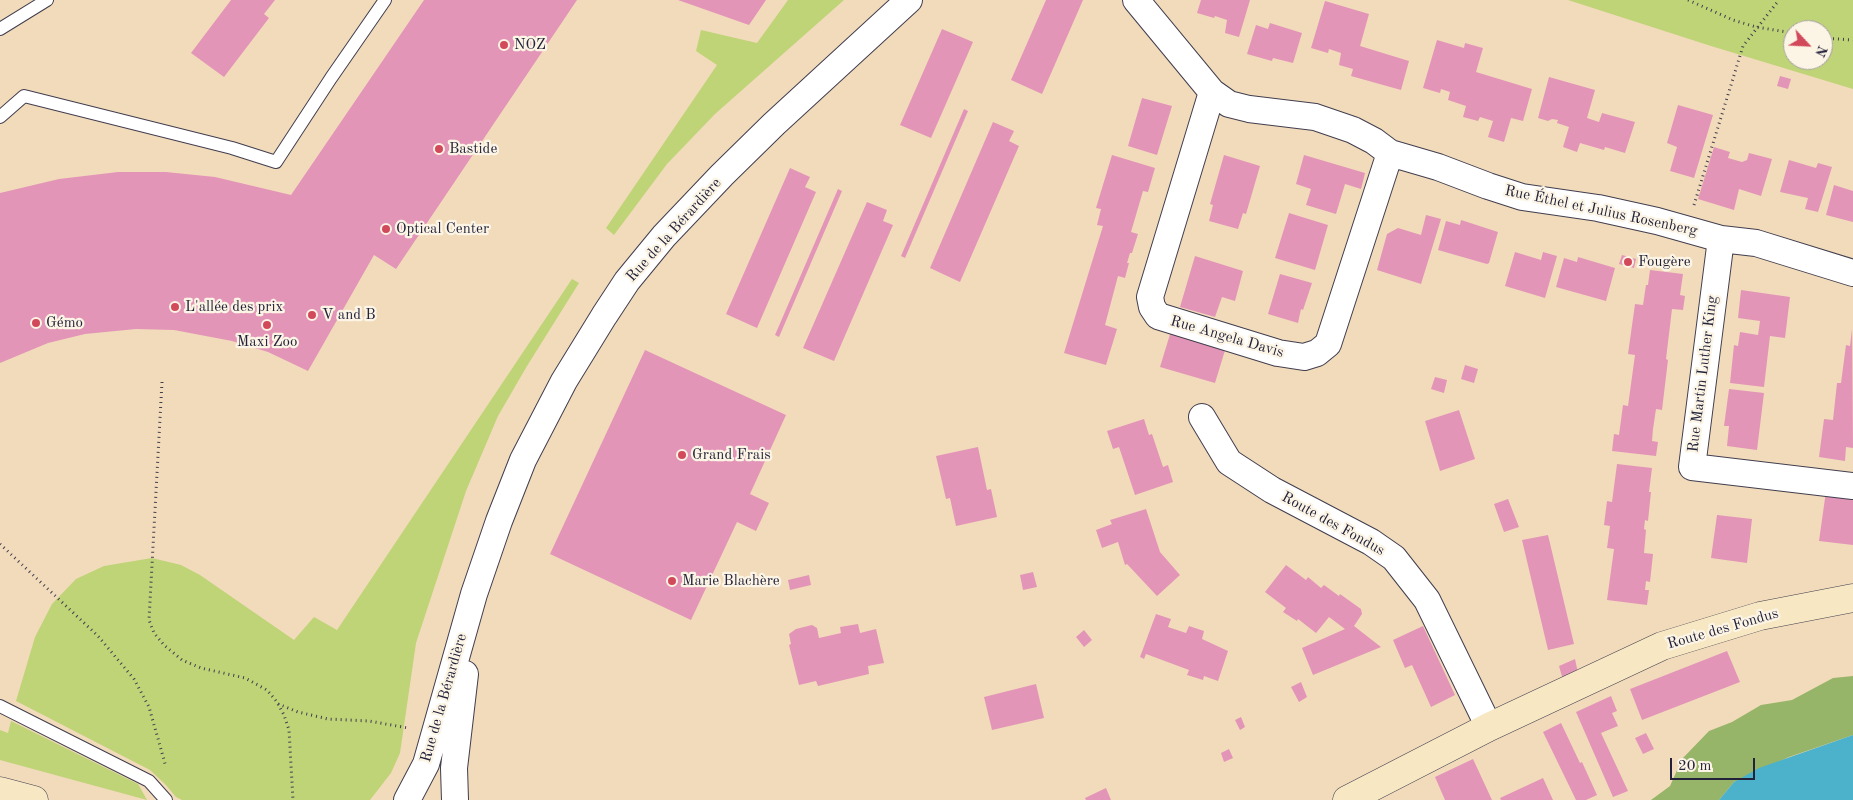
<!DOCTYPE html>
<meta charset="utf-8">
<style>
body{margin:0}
#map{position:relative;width:1853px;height:800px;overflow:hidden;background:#f2dbbb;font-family:"Old Standard TT",serif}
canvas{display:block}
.north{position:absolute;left:1783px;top:20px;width:50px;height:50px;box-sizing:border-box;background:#fcf5e5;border:1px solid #a5a1a1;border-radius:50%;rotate:115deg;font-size:14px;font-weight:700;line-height:20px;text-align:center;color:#22223b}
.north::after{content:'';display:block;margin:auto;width:18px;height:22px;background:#d1495b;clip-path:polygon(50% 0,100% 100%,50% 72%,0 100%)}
.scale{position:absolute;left:1670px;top:758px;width:85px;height:22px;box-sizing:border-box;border:2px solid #22223b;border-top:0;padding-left:6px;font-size:15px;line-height:18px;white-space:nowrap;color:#22223b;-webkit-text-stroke:4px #fcf5e5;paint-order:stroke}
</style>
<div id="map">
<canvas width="1853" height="800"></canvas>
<div class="north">N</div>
<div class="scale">20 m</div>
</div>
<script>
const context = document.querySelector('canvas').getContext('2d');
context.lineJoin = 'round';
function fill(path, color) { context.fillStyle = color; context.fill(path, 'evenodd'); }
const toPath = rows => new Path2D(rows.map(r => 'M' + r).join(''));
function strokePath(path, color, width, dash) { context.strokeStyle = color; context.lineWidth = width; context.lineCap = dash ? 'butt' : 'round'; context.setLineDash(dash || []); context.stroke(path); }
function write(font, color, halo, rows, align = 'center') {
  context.font = font + ' "Old Standard TT",serif'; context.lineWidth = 4.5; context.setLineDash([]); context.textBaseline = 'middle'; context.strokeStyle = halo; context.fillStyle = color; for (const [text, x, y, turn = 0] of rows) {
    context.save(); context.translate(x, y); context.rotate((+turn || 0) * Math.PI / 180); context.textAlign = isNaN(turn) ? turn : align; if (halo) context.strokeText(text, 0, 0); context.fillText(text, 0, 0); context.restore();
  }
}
const green = toPath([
 [788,0,844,0,715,114,667,164,614,235,606,228,717,65,696,51,701,30,757,43],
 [1568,0,1853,0,1853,89,1711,46],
 [1793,30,1823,30,1823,60,1793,60],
 [572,279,579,283,527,366,498,416,466,491,416,643,400,753,391,773,370,800,182,800,176,797,165,784,150,770,16,701,35,637,52,604,76,579,104,566,152,558,181,565,200,575,294,640,314,617,337,630],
 [11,721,138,784,147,800,0,760,0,730,8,733]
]);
const forest = toPath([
 [1853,676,1853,735,1789,757,1734,782,1719,800,1651,800,1670,786,1682,759,1709,731,1732,722,1761,705,1792,700,1833,678]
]);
const water = toPath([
 [1853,735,1853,800,1719,800,1734,782,1759,768]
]);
const building = toPath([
 [231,0,275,0,264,14,269,18,224,77,191,53],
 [424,0,577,0,396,269,374,255,308,371,268,352,232,341,174,330,136,329,85,334,48,343,0,363,0,193,59,179,118,172,166,172,215,177,291,195],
 [678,0,766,0,749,25],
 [1046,0,1083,0,1042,94,1011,80],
 [1201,0,1250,0,1239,37,1225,33,1227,20,1215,16,1214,18,1197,13],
 [1325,1,1369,14,1360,46,1409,61,1401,90,1351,76,1353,69,1339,65,1341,53,1329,49,1328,53,1311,48],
 [1270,23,1302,33,1293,63,1273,58,1272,61,1247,54,1256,25,1268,29],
 [942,29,973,42,931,138,900,125],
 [1437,40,1464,48,1465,43,1483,48,1476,72,1532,89,1523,121,1511,118,1504,142,1488,137,1493,121,1480,117,1478,121,1463,117,1466,106,1448,100,1450,92,1441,89,1440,93,1423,88],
 [1780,76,1791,79,1788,89,1777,86],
 [1549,77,1595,90,1587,118,1599,122,1602,113,1635,122,1625,153,1605,147,1604,150,1580,143,1577,152,1563,147,1569,127,1557,123,1558,120,1552,119,1548,121,1538,118],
 [1142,98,1172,106,1157,155,1128,146],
 [1678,105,1713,115,1694,178,1670,171,1677,147,1667,143],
 [964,109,968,111,905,258,901,256],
 [993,122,1014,131,1009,141,1019,146,960,282,930,268],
 [1714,147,1730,152,1728,158,1742,162,1747,160,1749,153,1772,159,1761,196,1739,189,1734,210,1698,199],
 [1112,155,1155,168,1148,192,1143,191,1131,232,1138,234,1132,253,1130,253,1127,263,1129,263,1125,278,1118,276,1105,325,1117,329,1106,365,1064,353,1103,226,1097,225,1101,209,1096,208],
 [1224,155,1260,166,1246,214,1243,213,1238,229,1209,221,1213,205,1210,204],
 [1304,155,1365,173,1361,189,1345,184,1336,214,1306,205,1311,189,1296,184],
 [1789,160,1816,168,1818,163,1832,167,1818,212,1805,209,1808,198,1780,192],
 [790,168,810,177,805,187,816,192,757,328,726,314],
 [1834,185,1853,191,1853,222,1826,215],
 [838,189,842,191,779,337,775,335],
 [867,202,887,210,883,221,893,225,834,361,803,348],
 [1289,213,1328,225,1315,270,1275,258],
 [1426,215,1441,219,1421,284,1377,270,1387,234,1398,228,1421,235],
 [1461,220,1498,232,1489,263,1487,264,1438,250,1446,221,1460,225],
 [1515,252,1541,260,1543,252,1557,256,1545,298,1505,286],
 [1622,255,1636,259,1634,268,1619,264],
 [1195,256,1243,271,1235,301,1222,297,1215,317,1180,307],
 [1578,257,1615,268,1606,301,1556,287,1564,258,1577,262],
 [1650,270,1683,274,1680,295,1685,296,1683,310,1672,309,1666,359,1668,360,1662,410,1656,409,1653,429,1652,441,1658,442,1656,456,1612,451,1614,434,1619,435,1623,405,1628,406,1635,355,1628,354,1635,304,1643,305,1646,285,1648,285],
 [1280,274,1312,283,1303,310,1301,309,1298,323,1268,314],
 [1741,290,1790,297,1785,338,1770,336,1764,387,1730,383,1734,345,1738,346,1740,332,1758,335,1760,321,1738,318],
 [1852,329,1853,448,1846,447,1845,461,1819,457,1824,419,1833,420,1837,383,1841,383,1846,345,1850,346],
 [1171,331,1226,347,1215,383,1160,367],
 [645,350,786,415,750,494,769,503,756,531,737,522,691,620,550,554],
 [1465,365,1478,369,1474,383,1461,379],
 [1435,377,1447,380,1444,393,1431,389],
 [1729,389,1764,393,1757,450,1727,446,1729,426,1724,426],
 [1459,410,1475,459,1440,471,1425,421],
 [1144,419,1149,435,1152,434,1163,467,1168,465,1173,482,1135,495,1119,447,1113,449,1107,431],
 [978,447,987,490,991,489,997,517,956,526,950,498,946,499,936,456],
 [1617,464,1652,468,1649,492,1651,492,1648,521,1645,520,1644,529,1646,530,1644,553,1653,554,1650,582,1646,581,1645,590,1649,590,1647,605,1607,600,1614,549,1607,548,1610,526,1604,525,1607,501,1612,502],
 [1827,484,1853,487,1853,545,1819,541],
 [1508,499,1519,527,1504,532,1494,504],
 [1146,509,1160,552,1180,575,1157,596,1127,564,1125,565,1118,542,1102,548,1096,530,1112,524,1110,520],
 [1717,515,1752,519,1747,563,1711,558],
 [1548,535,1574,644,1548,650,1522,540],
 [1286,565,1306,580,1308,577,1321,588,1324,585,1339,596,1340,594,1361,609,1362,614,1354,626,1381,647,1313,675,1302,648,1345,629,1329,617,1316,633,1298,619,1297,621,1283,612,1286,608,1265,592],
 [1033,572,1037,587,1023,590,1020,575],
 [809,575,811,585,790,590,788,580],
 [1156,614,1171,619,1168,627,1186,633,1189,626,1204,631,1202,639,1228,651,1218,681,1204,676,1203,680,1187,675,1189,670,1146,654,1144,659,1140,657],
 [858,624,860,633,876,629,884,663,868,666,869,674,818,686,816,681,799,685,789,645,791,644,789,634,796,629,812,625,817,628,819,638,841,633,840,627],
 [1423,626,1455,695,1431,707,1412,665,1405,668,1393,640],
 [1084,630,1092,640,1084,647,1076,637],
 [1727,651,1740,682,1642,720,1630,689],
 [1575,659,1578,673,1563,680,1559,666],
 [1301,682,1307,697,1299,702,1291,687],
 [1036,684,1044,718,992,730,984,697],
 [1611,696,1617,711,1612,713,1618,726,1601,733,1628,791,1613,797,1576,712],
 [1241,717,1245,727,1240,730,1235,720],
 [1561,723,1580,763,1582,762,1597,795,1586,800,1576,800,1543,732],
 [1646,733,1654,749,1643,754,1635,738],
 [1229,749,1233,758,1224,762,1221,753],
 [1473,759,1492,800,1445,800,1435,777],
 [1543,778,1553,800,1501,800,1500,798],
 [1106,788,1111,800,1086,800,1085,798]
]);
const path = toPath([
 [1688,0,1733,20,1756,27,1793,33],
 [1823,38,1853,40],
 [1694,205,1743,46,1779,0],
 [162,382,149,620,154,633,164,645,182,660,201,668,245,678,267,690,277,702,284,715,289,730,293,800],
 [0,544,98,636,134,679,149,707,166,767],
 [278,704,298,712,328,719,369,721,408,728]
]);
const lane = toPath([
 [0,29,47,0],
 [0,117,24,96,232,148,276,162,331,78,385,0],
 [0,706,149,781,166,800]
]);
const street = toPath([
 [1136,0,1212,92,1229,104,1249,109,1315,117,1353,130,1374,141,1390,153,1438,167,1488,186,1522,197,1598,208,1657,221,1721,239,1756,243,1853,273],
 [1212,92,1150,297,1152,307,1158,316,1278,353,1304,357,1317,353,1328,344,1390,153],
 [1721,239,1692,467,1853,486],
 [1202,417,1229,462,1272,490,1371,542,1394,558,1427,600,1489,727],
 [407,800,426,764,474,594,499,521,523,460,564,381,604,316,627,281,664,236,722,175,774,124,909,0],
 [455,800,454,768,465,674]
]);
const secondary = toPath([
 [0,791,34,800],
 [1347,800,1489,727,1662,646,1760,616,1853,598]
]);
const markers = [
 [504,45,5,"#d1495b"],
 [439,149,5,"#d1495b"],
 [386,229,5,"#d1495b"],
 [1628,262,5,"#d1495b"],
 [175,307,5,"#d1495b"],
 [312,315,5,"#d1495b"],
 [36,323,5,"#d1495b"],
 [267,325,5,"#d1495b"],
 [682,455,5,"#d1495b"],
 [672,581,5,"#d1495b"]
];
const poiNames = [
 ["NOZ",514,45],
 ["Bastide",449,149],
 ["Optical Center",396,229],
 ["Fougère",1638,262],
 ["L'allée des prix",185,307],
 ["V and B",322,315],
 ["Gémo",46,323],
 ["Maxi Zoo",267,342,"center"],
 ["Grand Frais",692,455],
 ["Marie Blachère",682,581]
];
const streetNames = [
 ["Rue Éthel et Julius Rosenberg",1601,211,12],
 ["Rue de la Bérardière",674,230,-48],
 ["Rue Angela Davis",1227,337,16],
 ["Rue Martin Luther King",1703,374,-83],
 ["Route des Fondus",1333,524,29],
 ["Route des Fondus",1723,629,-16],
 ["Rue de la Bérardière",444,698,-74]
];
fill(green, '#bfd377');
fill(forest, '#97b568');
fill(water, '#4cb1cb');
fill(building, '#e395b8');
strokePath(lane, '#413e4e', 14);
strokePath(street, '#413e4e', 28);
strokePath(secondary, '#413e4e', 29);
strokePath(path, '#413e4e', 3, [1, 4]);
strokePath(lane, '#fff', 12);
strokePath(street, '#fff', 26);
strokePath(secondary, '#f7e8c3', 28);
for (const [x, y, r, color] of markers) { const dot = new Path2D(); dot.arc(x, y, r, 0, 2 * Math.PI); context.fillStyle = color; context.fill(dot); strokePath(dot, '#fcf5e5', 2); }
write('15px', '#22223b', '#fcf5e5', poiNames, 'left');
write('15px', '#22223b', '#fcf5e5', streetNames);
</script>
